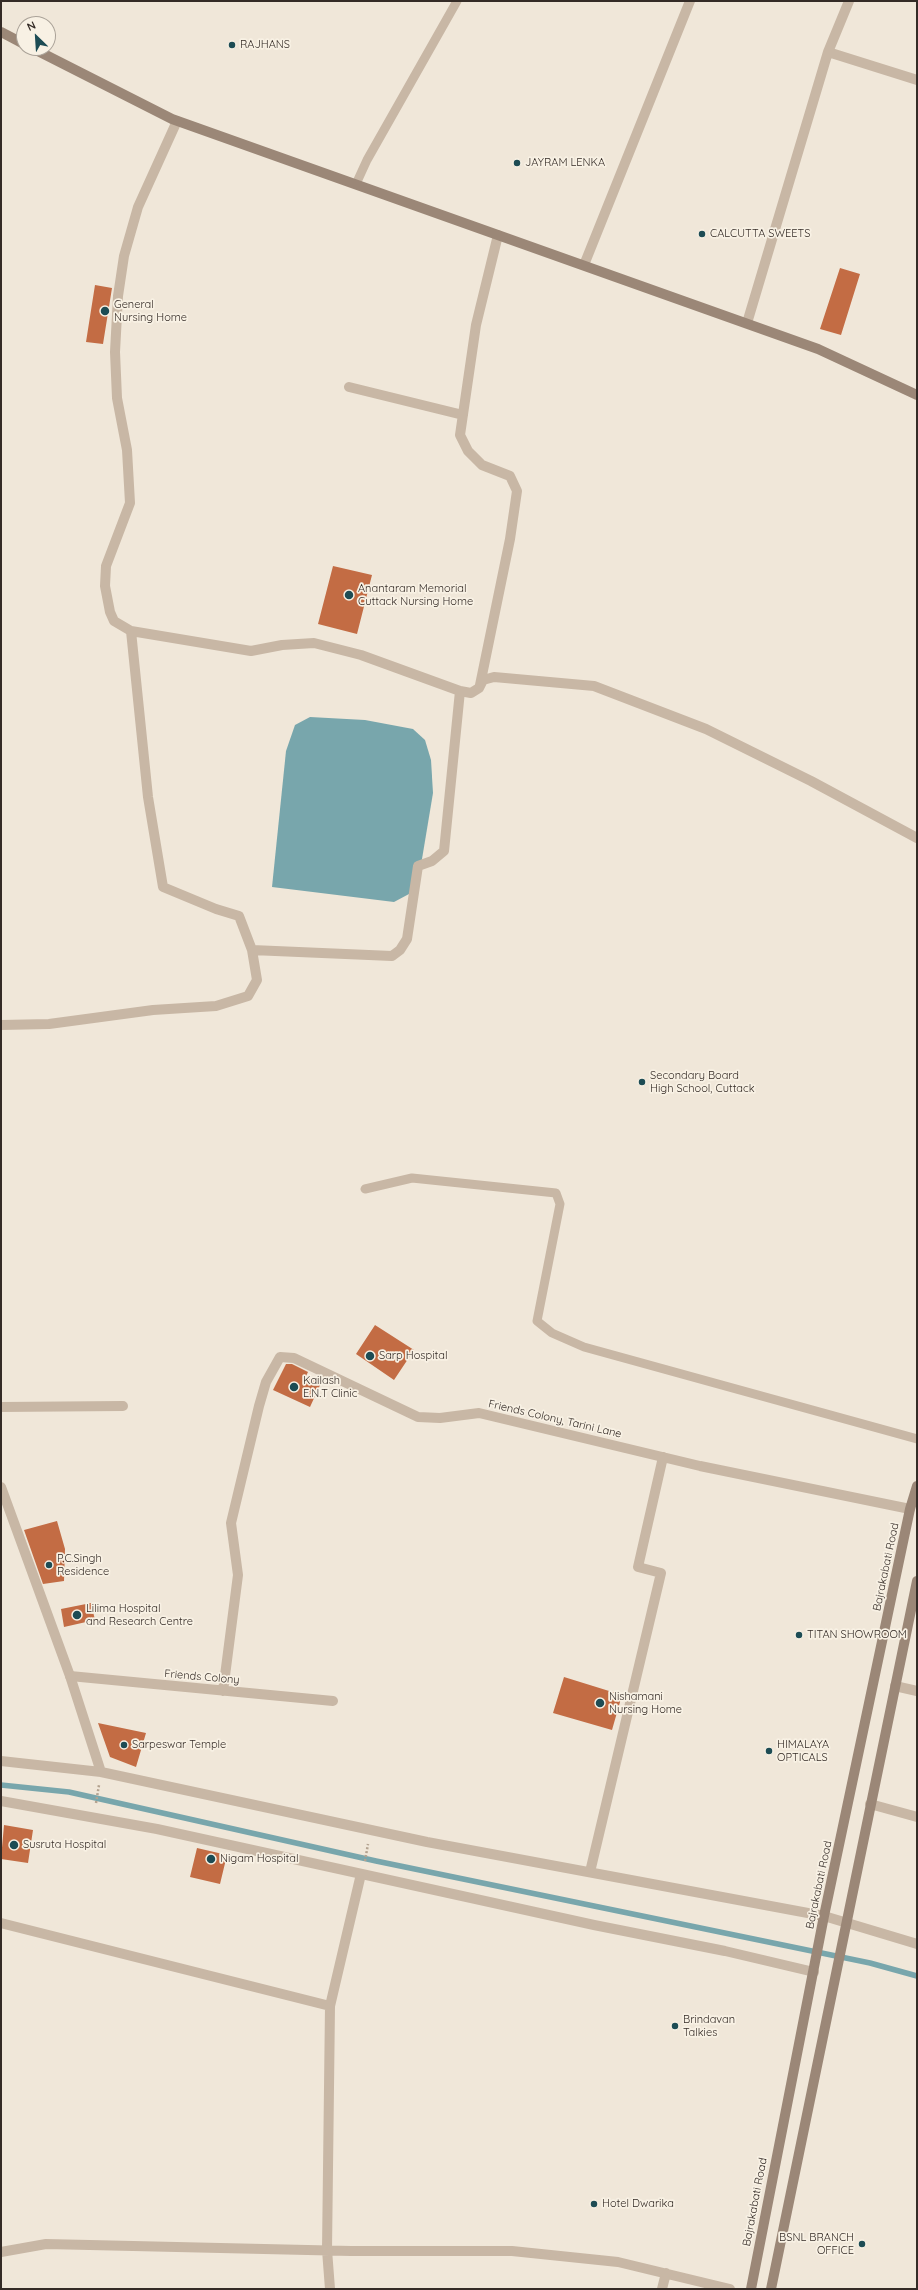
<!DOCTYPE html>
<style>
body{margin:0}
#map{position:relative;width:918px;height:2290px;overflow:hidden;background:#f0e7d9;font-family:Quicksand,sans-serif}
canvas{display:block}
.frame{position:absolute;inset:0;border:2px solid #342b26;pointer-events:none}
.north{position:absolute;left:16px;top:16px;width:40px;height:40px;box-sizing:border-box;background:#f8f1e4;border:1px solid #aaa298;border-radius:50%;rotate:335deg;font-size:11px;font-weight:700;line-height:16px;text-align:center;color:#342b26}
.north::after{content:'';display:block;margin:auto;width:14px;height:18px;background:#1d4c54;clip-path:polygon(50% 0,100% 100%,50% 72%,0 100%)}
</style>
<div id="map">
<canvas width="918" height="2290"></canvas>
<div class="frame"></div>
<div class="north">N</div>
</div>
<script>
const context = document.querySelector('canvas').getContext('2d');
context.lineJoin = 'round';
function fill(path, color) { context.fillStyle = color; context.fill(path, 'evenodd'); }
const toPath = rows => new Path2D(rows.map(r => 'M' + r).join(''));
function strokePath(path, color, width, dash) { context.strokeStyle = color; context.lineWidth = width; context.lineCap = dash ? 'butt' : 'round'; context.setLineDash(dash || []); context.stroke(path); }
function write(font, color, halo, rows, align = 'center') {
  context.font = font + ' Quicksand,sans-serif'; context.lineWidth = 3.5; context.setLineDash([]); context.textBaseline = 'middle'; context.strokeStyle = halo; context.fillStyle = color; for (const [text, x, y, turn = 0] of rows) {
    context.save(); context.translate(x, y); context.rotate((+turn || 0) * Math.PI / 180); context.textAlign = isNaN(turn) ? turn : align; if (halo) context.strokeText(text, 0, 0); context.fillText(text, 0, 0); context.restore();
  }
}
const water = toPath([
 [310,717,365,720,413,729,425,740,431,760,433,793,420,871,409,894,394,902,272,887,286,751,295,725]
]);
const stream = toPath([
 [1,1785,69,1792,376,1861,870,1963,917,1976]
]);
const building = toPath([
 [840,268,860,274,841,335,820,329],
 [95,285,112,288,103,344,86,342],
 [333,566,372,575,357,634,318,624],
 [375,1325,414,1350,394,1380,356,1354],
 [286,1364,292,1364,308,1372,306,1376,321,1383,310,1407,273,1390],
 [57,1521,65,1549,64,1581,43,1584,24,1530],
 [91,1603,95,1620,64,1627,61,1609],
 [564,1677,622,1695,612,1730,553,1713],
 [98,1723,146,1733,136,1767,110,1757],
 [4,1825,33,1830,28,1863,1,1859],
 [197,1848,227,1855,220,1884,190,1877]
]);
const path = toPath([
 [96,1803,99,1785],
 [365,1861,368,1844]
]);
const service = toPath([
 [356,184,367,160,457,1],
 [365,1189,412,1178,556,1193,560,1204,537,1321,552,1333,584,1347,917,1439]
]);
const minor = toPath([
 [828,52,917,80],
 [177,121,138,207,124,256,118,296,115,352,117,398,127,450,130,503,106,566,105,586,110,612,114,621,131,631,251,651,282,645,314,643,361,655,460,691,471,693,479,688,483,680,494,677,594,686,706,729,811,781,917,838],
 [584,265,690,1],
 [747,323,828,52,849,1],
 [349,387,463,415],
 [480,685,510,539,517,491,510,476,482,465,468,451,460,435,476,325,498,235],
 [252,950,392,956,400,950,407,939,418,866,432,861,444,851,460,691],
 [1,1025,49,1024,153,1010,216,1006,248,996,257,980,252,950,239,916,216,909,163,887,148,797,131,631],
 [1,1407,123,1406],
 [70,1676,333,1701],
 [895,1686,917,1691],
 [223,1691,238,1575,231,1523,259,1406,266,1382,280,1357,294,1358,418,1417,440,1418,479,1413,700,1466,910,1509],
 [870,1804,917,1817],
 [590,1872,661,1573,638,1567,663,1457],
 [1,1923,330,2006],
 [1,2252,46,2244,351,2251,512,2251,618,2262,730,2289],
 [330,2289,327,2250,330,2006,361,1874],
 [662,2289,666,2273]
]);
const tertiary = toPath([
 [1,1487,70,1676,101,1772],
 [1,1761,101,1772,427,1842,824,1916,917,1944],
 [1,1801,157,1829,594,1925,725,1951,814,1972]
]);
const secondary = toPath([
 [1,32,24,44],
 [32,48,172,119,818,349,917,395],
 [751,2289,824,1916,910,1509,917,1486],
 [771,2289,917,1581]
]);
const markers = [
 [232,45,4,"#1d4c54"],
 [517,163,4,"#1d4c54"],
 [702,234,4,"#1d4c54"],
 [105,311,5,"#1d4c54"],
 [349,595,5,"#1d4c54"],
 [642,1082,4,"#1d4c54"],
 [370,1356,5,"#1d4c54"],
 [294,1387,5,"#1d4c54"],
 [49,1565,4,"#1d4c54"],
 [77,1615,5,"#1d4c54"],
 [799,1635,4,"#1d4c54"],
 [600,1703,5,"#1d4c54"],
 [124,1745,4,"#1d4c54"],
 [769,1751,4,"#1d4c54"],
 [14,1845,5,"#1d4c54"],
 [211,1859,5,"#1d4c54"],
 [675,2026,4,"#1d4c54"],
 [594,2204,4,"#1d4c54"],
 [862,2244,4,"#1d4c54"]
];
const poiNames = [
 ["RAJHANS",240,45],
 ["JAYRAM LENKA",525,163],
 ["CALCUTTA SWEETS",710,234],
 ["General",114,305],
 ["Nursing Home",114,318],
 ["Anantaram Memorial",358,589],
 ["Cuttack Nursing Home",358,602],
 ["Secondary Board",650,1076],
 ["High School, Cuttack",650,1089],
 ["Sarp Hospital",379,1356],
 ["Kailash",303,1381],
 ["E.N.T Clinic",303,1394],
 ["P.C.Singh",57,1559],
 ["Residence",57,1572],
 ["Lilima Hospital",86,1609],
 ["and Research Centre",86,1622],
 ["TITAN SHOWROOM",807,1635],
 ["Nishamani",609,1697],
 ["Nursing Home",609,1710],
 ["Sarpeswar Temple",132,1745],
 ["HIMALAYA",777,1745],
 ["OPTICALS",777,1758],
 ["Susruta Hospital",23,1845],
 ["Nigam Hospital",220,1859],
 ["Brindavan",683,2020],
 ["Talkies",683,2033],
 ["Hotel Dwarika",602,2204],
 ["BSNL BRANCH",854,2238,"right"],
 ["OFFICE",854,2251,"right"]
];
const streetNames = [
 ["Friends Colony, Tarini Lane",555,1419,13],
 ["Bajrakabati Road",886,1567,-78],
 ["Friends Colony",202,1677,5],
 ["Bajrakabati Road",819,1885,-78],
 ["Bajrakabati Road",755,2202,-79]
];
fill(water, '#78a6ac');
strokePath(stream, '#78a6ac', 5.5);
fill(building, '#c36c44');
strokePath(path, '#b3a28f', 2.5, [2, 2]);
strokePath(service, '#c8b7a5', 9);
strokePath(minor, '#c8b7a5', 10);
strokePath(tertiary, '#c8b7a5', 10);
strokePath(secondary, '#9b8777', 10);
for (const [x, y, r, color] of markers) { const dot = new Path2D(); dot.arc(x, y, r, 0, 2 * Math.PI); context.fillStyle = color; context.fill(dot); strokePath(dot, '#f8f1e4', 1.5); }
write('11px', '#342b26', '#f8f1e4', poiNames, 'left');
write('11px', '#342b26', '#f8f1e4', streetNames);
</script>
